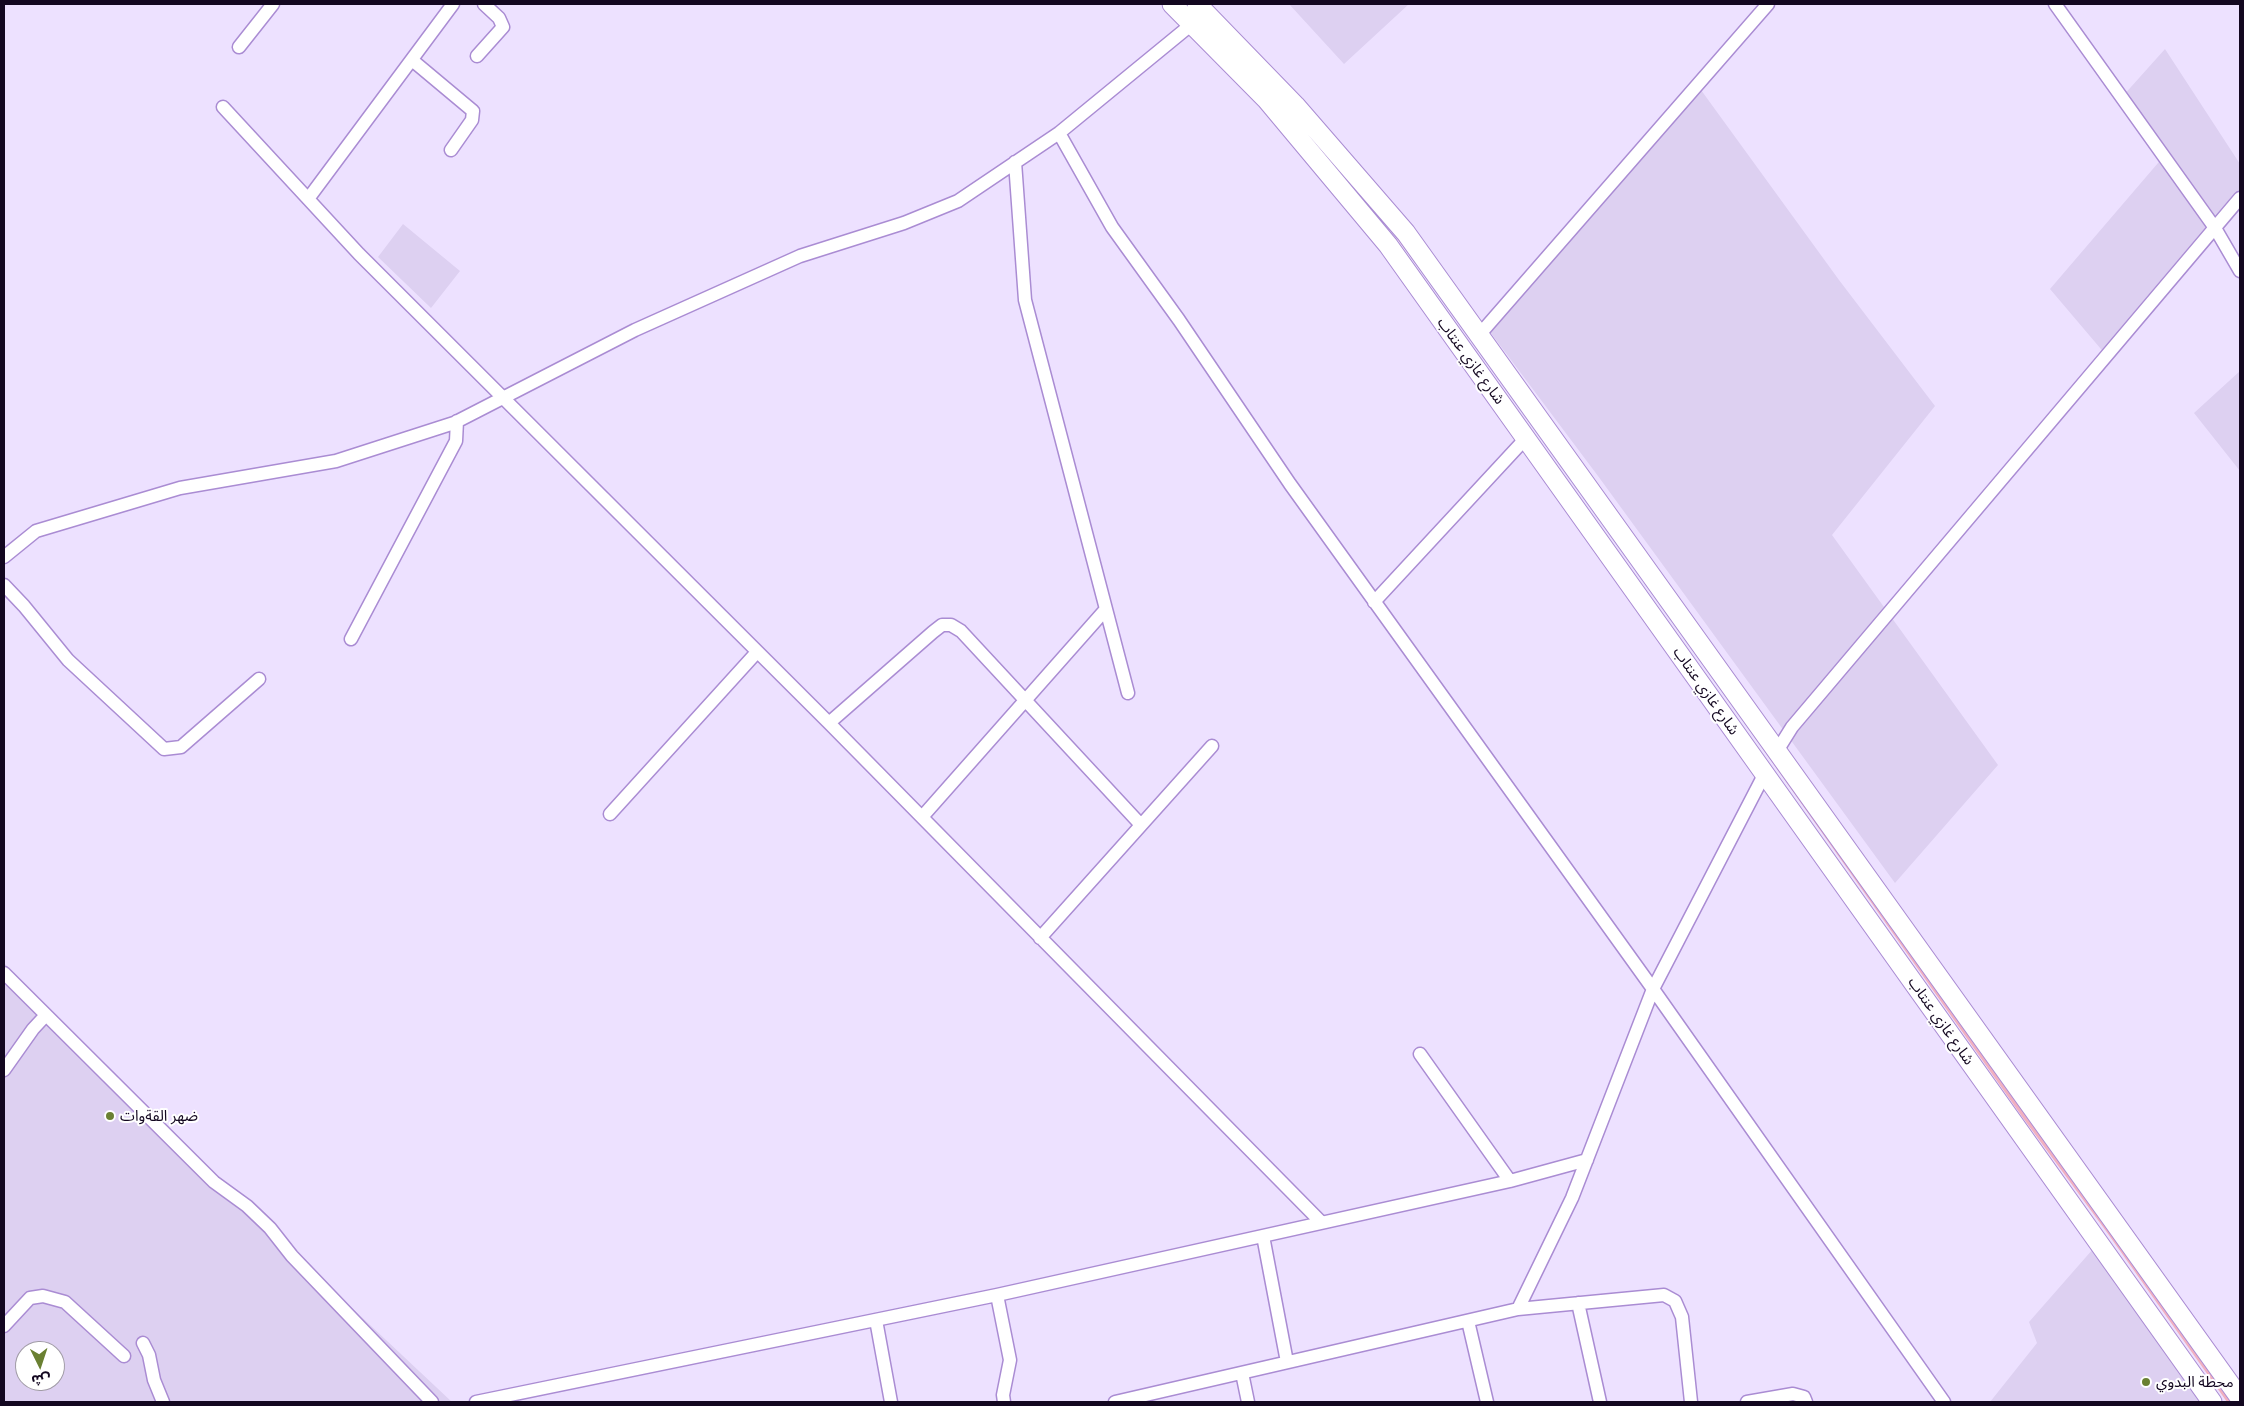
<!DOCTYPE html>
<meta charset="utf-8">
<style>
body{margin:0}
#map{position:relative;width:2244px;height:1406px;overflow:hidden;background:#ede1ff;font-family:"Public Sans","Noto Sans Arabic",sans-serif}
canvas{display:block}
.frame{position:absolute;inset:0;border:5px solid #130720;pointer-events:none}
.north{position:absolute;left:15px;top:1341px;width:50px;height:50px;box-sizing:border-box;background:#fff;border:1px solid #a19ca6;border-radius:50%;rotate:176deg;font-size:14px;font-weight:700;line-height:20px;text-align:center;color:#130720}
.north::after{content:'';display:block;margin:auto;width:18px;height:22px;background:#6a8032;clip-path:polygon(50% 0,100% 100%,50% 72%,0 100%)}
</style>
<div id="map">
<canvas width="2244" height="1406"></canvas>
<div class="frame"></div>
<div class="north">ش</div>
</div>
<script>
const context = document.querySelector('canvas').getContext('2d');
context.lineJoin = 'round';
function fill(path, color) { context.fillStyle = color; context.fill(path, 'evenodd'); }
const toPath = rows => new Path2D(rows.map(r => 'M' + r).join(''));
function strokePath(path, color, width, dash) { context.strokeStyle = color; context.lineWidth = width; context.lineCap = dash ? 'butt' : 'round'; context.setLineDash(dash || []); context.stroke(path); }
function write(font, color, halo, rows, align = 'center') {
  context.font = font + ' "Public Sans","Noto Sans Arabic",sans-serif'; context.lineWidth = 4; context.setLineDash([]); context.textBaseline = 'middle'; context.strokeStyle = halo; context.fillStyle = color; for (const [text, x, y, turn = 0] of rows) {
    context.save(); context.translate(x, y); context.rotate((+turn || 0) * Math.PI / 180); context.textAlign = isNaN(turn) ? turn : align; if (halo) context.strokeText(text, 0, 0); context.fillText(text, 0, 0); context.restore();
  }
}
const built = toPath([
 [1289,4,1409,4,1344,64],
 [2165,49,2240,164,2240,197,2106,355,2050,289,2164,156,2122,97],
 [1701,90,1839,280,1935,406,1832,535,1998,765,1895,883,1598,476,1490,332],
 [403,224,460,271,431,308,378,257],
 [2240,371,2240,471,2194,413],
 [4,963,254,1216,452,1402,4,1402],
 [25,1351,55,1351,55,1381,25,1381],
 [2093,1249,2209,1402,1990,1402,2037,1343,2029,1322]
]);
const green = toPath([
 [1183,4,1190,4,1379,207,2234,1402,2227,1402,2106,1231,2023,1118,1746,725,1441,298,1373,206]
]);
const minor = toPath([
 [2055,4,2215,228,2240,271],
 [239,47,273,4],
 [477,56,503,27,499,18,484,4],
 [412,60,473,111,472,120,451,150],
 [223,107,359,254,829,723,1321,1222],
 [1059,133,1112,227,1179,320,1290,484,1653,989,1944,1402],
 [1015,162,1025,300,1128,693],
 [308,199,453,4],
 [1480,334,1768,4],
 [4,557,36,531,180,488,336,461,454,423,635,330,800,256,904,223,958,201,1059,133,1192,24],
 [4,585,24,606,68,660,164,749,181,747,259,679],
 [1374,602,1526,438],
 [351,639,456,441,457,421],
 [829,723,933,632,942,625,951,625,961,631,1141,825],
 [1777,751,1792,727,2240,198],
 [610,814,757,652],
 [922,817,1106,609],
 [1040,938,1212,746],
 [4,973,214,1182,247,1206,270,1228,292,1256,432,1402],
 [1420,1054,1510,1181],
 [4,1070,33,1029,46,1015],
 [1263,1236,1287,1362],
 [997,1295,1010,1360,1003,1395,1004,1402],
 [1578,1303,1600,1402],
 [1518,1309,1572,1198,1653,989,1765,773],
 [876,1320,891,1402],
 [1468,1321,1487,1402],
 [4,1326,30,1298,43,1296,65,1302,124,1356],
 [143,1343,149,1355,154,1380,163,1402],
 [1242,1373,1248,1402],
 [476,1402,997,1295,1510,1181,1587,1160],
 [1115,1402,1518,1309,1664,1295,1675,1301,1682,1317,1691,1402],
 [1747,1402,1793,1394,1804,1397,1806,1402]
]);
const highway = toPath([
 [1172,4,1266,99,1388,245,2212,1402],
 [1197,4,1295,105,1406,233,2240,1398]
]);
const markers = [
 [110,1116,5,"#6a8032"],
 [2146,1382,5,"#6a8032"]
];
const streetNames = [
 ["شارع غازي عنتاب",1471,361,54],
 ["شارع غازي عنتاب",1706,691,55],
 ["شارع غازي عنتاب",1941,1021,55]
];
const poiNames = [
 ["ضهر القةوات",120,1116],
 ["محطة البدوي",2156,1382]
];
fill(built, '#ddd0f1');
fill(green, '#f1b0c0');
strokePath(minor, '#aa8cd3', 15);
strokePath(highway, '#aa8cd3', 21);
strokePath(minor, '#fff', 12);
strokePath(highway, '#fff', 19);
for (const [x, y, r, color] of markers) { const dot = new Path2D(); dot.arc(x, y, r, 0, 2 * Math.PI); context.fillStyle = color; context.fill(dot); strokePath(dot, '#fff', 2); }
write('15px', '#130720', '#fff', streetNames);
write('15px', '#130720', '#fff', poiNames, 'left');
</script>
